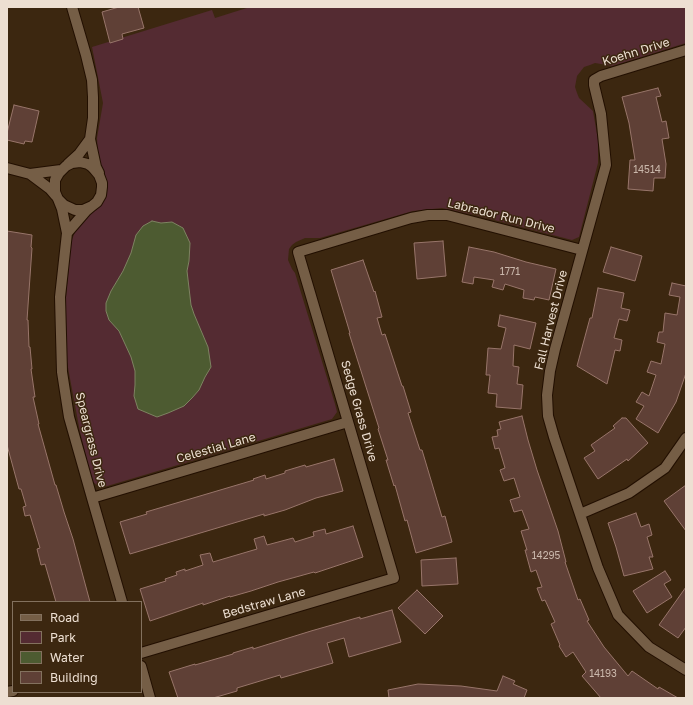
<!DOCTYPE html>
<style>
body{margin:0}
#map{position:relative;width:693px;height:705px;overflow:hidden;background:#3c2710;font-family:"Golos Text",sans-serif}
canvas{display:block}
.frame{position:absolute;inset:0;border:8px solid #eddfd2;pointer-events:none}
.legend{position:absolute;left:12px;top:601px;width:130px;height:92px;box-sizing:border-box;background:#3c2710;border:1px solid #83715e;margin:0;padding:5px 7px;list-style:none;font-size:12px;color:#eddfd2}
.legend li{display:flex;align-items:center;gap:8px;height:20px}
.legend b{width:20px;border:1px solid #83715e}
</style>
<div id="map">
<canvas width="693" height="705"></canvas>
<div class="frame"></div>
<ul class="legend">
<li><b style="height:5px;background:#755e46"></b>Road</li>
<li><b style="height:11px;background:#542b32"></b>Park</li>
<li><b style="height:11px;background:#4d5b31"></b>Water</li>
<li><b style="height:11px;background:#5f4036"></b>Building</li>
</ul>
</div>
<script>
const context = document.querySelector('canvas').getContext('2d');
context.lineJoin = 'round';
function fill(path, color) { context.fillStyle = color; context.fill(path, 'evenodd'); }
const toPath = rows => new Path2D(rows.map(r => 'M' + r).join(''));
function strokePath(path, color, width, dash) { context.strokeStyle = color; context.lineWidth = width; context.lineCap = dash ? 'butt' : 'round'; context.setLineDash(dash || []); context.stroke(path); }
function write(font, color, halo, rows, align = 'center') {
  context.font = font + ' "Golos Text",sans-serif'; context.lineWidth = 3; context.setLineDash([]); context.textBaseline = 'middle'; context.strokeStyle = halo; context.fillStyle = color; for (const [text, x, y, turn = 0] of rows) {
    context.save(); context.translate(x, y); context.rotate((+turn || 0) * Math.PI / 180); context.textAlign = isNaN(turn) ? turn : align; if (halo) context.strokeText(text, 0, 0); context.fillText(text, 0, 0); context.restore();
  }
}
const green = toPath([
 [250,7,686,7,686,43,612,66,601,64,595,63,590,65,584,67,577,76,575,87,577,93,579,98,593,111,598,140,598,163,579,237,572,240,475,215,442,208,413,211,320,238,305,238,296,242,292,245,289,249,288,260,292,269,295,273,335,404,337,412,332,419,104,487,99,487,92,481,80,432,66,357,66,297,71,242,78,225,105,196,107,189,107,183,98,160,97,138,103,103,92,47,212,10,215,18]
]);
const water = toPath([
 [152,221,161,223,172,222,183,228,190,243,189,261,187,271,191,305,194,314,208,347,211,367,205,377,199,390,192,398,184,406,168,413,157,417,138,409,134,396,135,385,135,371,131,357,119,331,109,320,106,311,106,303,111,291,123,271,131,253,136,235,143,226,152,221]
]);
const building = toPath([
 [119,7,138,7,144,28,122,34,123,39,110,43,102,12,119,7],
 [658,88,661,96,656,97,662,122,666,121,669,138,662,139,666,164,665,178,654,178,653,191,628,189,630,160,635,160,629,123,622,97,658,88],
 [14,105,39,111,32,142,25,141,24,144,7,140,7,133,14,105],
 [7,231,32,235,31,247,32,248,27,320,28,320,29,347,30,347,32,369,31,369,35,397,33,397,39,424,38,424,55,485,56,485,64,512,73,539,90,602,56,602,45,564,41,565,37,549,40,548,30,515,25,516,23,507,26,506,21,489,19,489,7,445,7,231],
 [443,241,446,276,417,279,414,243,443,241],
 [469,247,494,252,526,262,556,269,549,300,535,297,534,300,523,298,524,290,505,284,503,290,492,287,494,280,474,277,473,284,462,282,469,247],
 [611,247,642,256,635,281,603,272,611,247],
 [363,260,374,292,375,291,382,317,377,318,382,335,385,334,402,386,403,386,411,412,408,413,420,450,422,450,442,517,445,516,452,542,416,553,407,520,405,521,395,485,394,486,386,460,388,460,378,429,379,428,349,333,350,333,331,270,363,260],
 [672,283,686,286,686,373,676,402,658,433,636,419,644,406,636,402,642,392,649,396,656,375,647,372,651,361,661,364,665,344,657,342,659,332,663,332,665,313,677,315,680,297,669,295,672,283],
 [598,288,624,293,621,308,630,310,627,321,619,319,614,338,622,340,620,351,615,350,607,384,577,366,590,318,592,318,598,288],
 [500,315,536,323,530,349,514,345,513,366,519,367,517,384,523,385,521,409,496,407,497,394,488,393,490,375,486,375,488,348,501,349,506,328,498,326,500,315],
 [522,416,528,440,537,470,558,531,566,562,565,562,578,600,580,599,589,620,587,621,604,647,628,676,632,671,658,689,659,687,678,698,601,698,582,676,586,672,573,652,566,657,559,646,560,645,551,624,555,622,545,600,542,601,537,588,542,587,536,570,531,572,525,550,527,550,521,531,529,529,522,510,514,512,510,500,520,497,514,478,504,481,500,470,505,468,499,448,495,449,492,437,498,436,497,430,501,429,499,422,522,416],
 [622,418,626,418,648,443,628,461,627,459,598,479,584,458,595,451,591,445,615,428,613,426,622,418],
 [334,459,343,491,316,498,285,510,264,516,264,514,130,554,120,522,147,514,146,512,254,480,253,479,265,475,266,479,285,473,285,471,305,465,306,467,334,459],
 [686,485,686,531,664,501,686,485],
 [636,513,641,527,649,524,652,535,647,537,653,557,649,557,653,569,624,576,616,547,608,523,636,513],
 [353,526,363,557,315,573,314,572,278,582,251,591,230,597,230,596,203,605,203,603,150,621,140,589,166,581,165,579,177,575,176,572,185,569,185,571,203,565,200,555,210,553,213,562,257,549,254,539,264,536,267,545,293,538,295,542,314,536,313,532,325,529,326,534,353,526],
 [456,558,458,584,422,586,421,560,456,558],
 [665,571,671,580,664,584,672,597,647,613,633,591,665,571],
 [686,587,686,627,678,638,659,625,686,587],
 [417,590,443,616,425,634,398,608,417,590],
 [392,610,401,642,349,657,344,638,327,643,333,663,281,678,280,675,237,688,237,691,213,698,178,698,169,672,195,664,195,665,233,654,233,653,253,647,253,649,311,631,360,617,360,619,392,610],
 [503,676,515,681,513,684,527,690,524,698,389,698,388,690,418,684,461,686,497,691,503,676]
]);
const street = toPath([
 [72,7,86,55,92,80,93,97,93,118,90,139,96,167,99,173],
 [686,50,601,76,594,80,594,85,601,114,606,165,555,349,550,371,547,395,548,416,554,437,598,568,618,615,649,647,686,670],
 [68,164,79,154,90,139],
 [7,168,30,174,50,189,56,196],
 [30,174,61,170],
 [58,199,62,209,67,233,60,297,62,372,69,417,92,498,122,602],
 [67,233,86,211,92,206,97,202,101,195,102,187,102,183,99,175,94,169,91,166,88,164,80,162,72,163,66,166,59,173,55,180,55,192,58,199,64,205,75,210,83,210,92,206],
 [92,498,348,422],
 [580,514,629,493,665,468,686,438],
 [141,653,394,578,298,252,411,218,428,215,447,215,582,250],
 [141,666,150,698],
 [7,692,13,691]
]);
const numberNames = [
 ["14514",647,170],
 ["1771",510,272],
 ["14295",546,556],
 ["14193",603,674]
];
const streetNames = [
 ["Koehn Drive",636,52,-17],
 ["Labrador Run Drive",501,216,14],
 ["Fall Harvest Drive",551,320,-76],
 ["Sedge Grass Drive",359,411,74],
 ["Speargrass Drive",91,440,76],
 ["Celestial Lane",216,448,-16],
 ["Bedstraw Lane",264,603,-16]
];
fill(green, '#542b32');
fill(water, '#4d5b31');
strokePath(water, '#7d8361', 1);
fill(building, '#5f4036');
strokePath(building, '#98756a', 1);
strokePath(street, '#220f00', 12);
strokePath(street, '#755e46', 10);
write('10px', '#cab7ab', null, numberNames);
write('12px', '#eddfd2', '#3c2710', streetNames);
</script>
